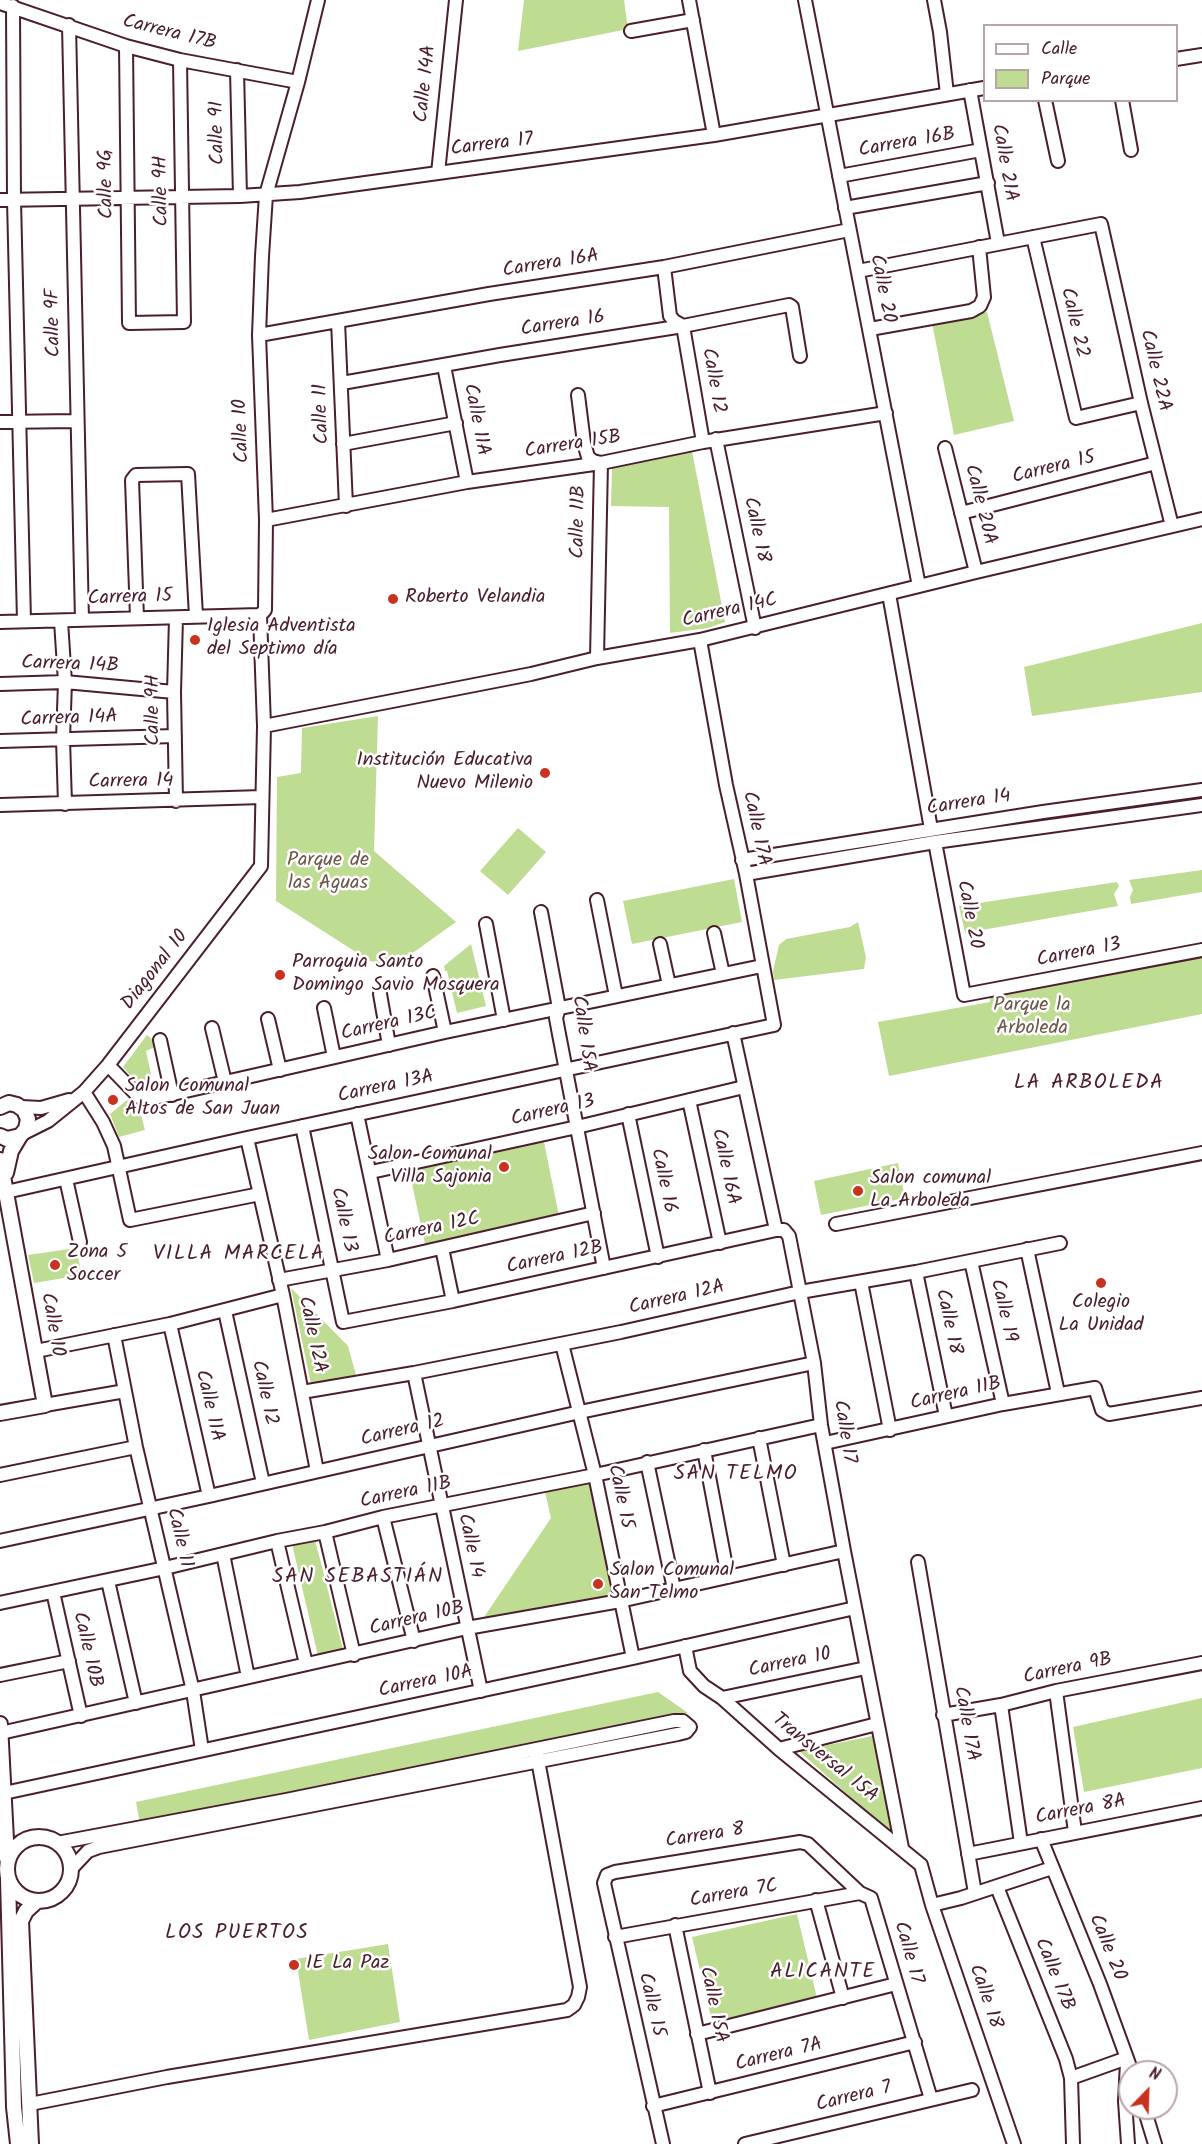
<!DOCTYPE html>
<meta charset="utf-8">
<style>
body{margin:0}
#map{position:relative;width:1202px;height:2144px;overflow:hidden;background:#fff;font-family:Kalam,sans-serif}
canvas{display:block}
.legend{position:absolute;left:983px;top:24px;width:195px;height:78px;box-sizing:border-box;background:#fff;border:2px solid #b7a5aa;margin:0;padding:8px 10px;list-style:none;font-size:18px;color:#4a1f2b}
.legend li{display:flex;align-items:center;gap:12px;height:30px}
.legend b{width:30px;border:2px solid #b7a5aa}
.north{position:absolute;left:1118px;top:2060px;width:60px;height:60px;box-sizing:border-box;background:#fff;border:2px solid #b7a5aa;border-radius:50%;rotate:23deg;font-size:16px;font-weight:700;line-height:24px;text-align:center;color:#4a1f2b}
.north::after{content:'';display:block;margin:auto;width:21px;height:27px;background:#c8321e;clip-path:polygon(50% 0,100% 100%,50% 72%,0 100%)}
</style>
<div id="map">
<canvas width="1202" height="2144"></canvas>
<ul class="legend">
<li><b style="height:8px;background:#fff"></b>Calle</li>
<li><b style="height:16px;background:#bfdc93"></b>Parque</li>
</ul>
<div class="north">N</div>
</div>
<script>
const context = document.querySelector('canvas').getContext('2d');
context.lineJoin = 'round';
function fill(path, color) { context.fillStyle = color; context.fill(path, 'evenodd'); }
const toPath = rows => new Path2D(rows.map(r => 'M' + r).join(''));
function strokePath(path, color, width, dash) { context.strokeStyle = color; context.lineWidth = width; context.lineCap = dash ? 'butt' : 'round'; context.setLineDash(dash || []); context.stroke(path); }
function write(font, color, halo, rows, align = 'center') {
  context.font = font + ' Kalam,sans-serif'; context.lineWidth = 5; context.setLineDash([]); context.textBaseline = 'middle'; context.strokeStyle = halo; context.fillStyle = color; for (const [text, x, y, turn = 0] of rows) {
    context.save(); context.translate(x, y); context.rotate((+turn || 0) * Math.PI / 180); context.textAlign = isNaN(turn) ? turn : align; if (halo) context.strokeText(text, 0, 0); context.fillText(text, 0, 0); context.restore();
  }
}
const green = toPath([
 [524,0,624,0,628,29,518,51],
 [987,312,1014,421,954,435,932,323],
 [692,451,725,622,708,628,670,633,669,507,611,506,612,465],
 [1202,623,1202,692,1032,716,1024,667],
 [378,716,374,851,456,922,414,952,386,963,379,963,370,961,276,901,277,777,301,773,302,728],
 [518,828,546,852,508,895,480,871],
 [1202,870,1202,892,1131,904,1130,897,1133,890,1129,880],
 [734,879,742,922,632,944,623,901],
 [1117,882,1119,886,1114,894,1118,906,965,933,959,906],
 [858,922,866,957,864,969,774,980,773,971,779,945,786,939,850,927],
 [471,944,486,1006,457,1013,447,971,445,971,444,966],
 [1202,956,1202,1014,889,1076,878,1022,990,1002,990,996],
 [147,1035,153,1040,155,1047,146,1051,154,1088,143,1090,123,1067],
 [127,1100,136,1111,140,1111,145,1130,119,1137,110,1114],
 [544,1142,559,1216,425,1244,409,1170],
 [898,1163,905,1198,821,1215,814,1181],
 [76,1248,82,1275,34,1283,28,1255],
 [291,1288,348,1346,356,1375,311,1384],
 [589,1482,613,1595,480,1623,551,1518,545,1492],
 [315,1540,343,1649,318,1656,292,1544],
 [658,1692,688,1713,460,1757,140,1824,136,1802],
 [1202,1698,1202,1768,1084,1792,1073,1727],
 [872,1736,895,1837,799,1751],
 [797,1914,818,2002,713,2025,692,1937],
 [388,1944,400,2022,309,2040,296,1959]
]);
const minor = toPath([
 [689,0,714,135],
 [805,0,919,586],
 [934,0,940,32,947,94],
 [0,3,126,46,180,60,298,82],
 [13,6,14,200,24,621],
 [69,25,82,620],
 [631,31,693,20],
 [126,46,129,323,184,322,180,60],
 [1176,59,1202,55],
 [237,70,240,196],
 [970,90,998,243],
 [1045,100,1058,161],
 [1122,100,1131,150],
 [438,173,456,0],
 [839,176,981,150],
 [0,200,240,196,300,192,714,135,984,88],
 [845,208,988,183],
 [1033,237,1076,418,1141,403],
 [664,267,670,316,674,321,683,326,703,442],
 [858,271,1101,224,1141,403,1172,526],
 [338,321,346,506],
 [870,329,971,311,980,306,984,297,979,247],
 [259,335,489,294,664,267,849,230],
 [444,366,467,482],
 [342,383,500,355,683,326,789,305,792,307,800,356],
 [578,395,584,443,588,457,593,461,601,463,597,658],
 [0,422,76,421],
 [716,439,755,628],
 [343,444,456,423],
 [945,448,976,572],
 [961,513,1156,463],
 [266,520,467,482,601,463,703,442,886,413],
 [889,594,931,829],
 [137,618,132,480,136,475,188,474,196,616],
 [61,621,65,682,63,739,65,804],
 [0,622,260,615],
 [0,684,65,682,174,692],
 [264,726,531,674,597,658,700,640,976,572,1202,519],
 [0,741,175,736],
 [176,801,174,692,176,618],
 [0,805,262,797],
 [935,842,964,995,1202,950],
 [742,860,1043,812,1202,790],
 [746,874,935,842,1202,805],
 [597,900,616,996],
 [541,912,559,1008,556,1018,558,1029,604,1268],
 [486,924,504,1020],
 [714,933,723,974],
 [660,944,669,985],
 [433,976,445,1032],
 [380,994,389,1045],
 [324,1008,334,1057],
 [268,1019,280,1070],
 [212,1028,225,1082],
 [733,1033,776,1230],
 [160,1040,172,1095],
 [108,1065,139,1097,155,1098,445,1032,762,966],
 [84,1092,103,1122,114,1146,130,1220,260,1194],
 [689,1100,720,1243],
 [21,1107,41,1108,69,1100],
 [357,1114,388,1260],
 [628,1114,658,1257],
 [302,1126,343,1322,453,1301,776,1230,784,1230,789,1236,814,1363,821,1425,844,1551,902,1848],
 [24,1133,48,1121,84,1092,108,1065,261,866,264,726,260,615,265,610,266,520,259,335,262,256,266,195,298,82,318,0],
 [247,1138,283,1295,317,1471],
 [371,1172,577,1127,744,1087],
 [66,1179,80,1242],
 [6,1192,247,1138,774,1025,746,874,726,785,700,640],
 [836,1224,1202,1153],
 [442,1248,453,1301],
 [1027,1249,1058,1393],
 [971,1261,1003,1404],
 [916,1272,946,1416],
 [279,1280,388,1260,594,1213],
 [861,1282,890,1430],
 [225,1311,263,1483],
 [170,1324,209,1496],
 [114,1335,136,1447,193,1691,202,1750],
 [562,1344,595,1475,633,1658],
 [36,1351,170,1324,283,1295],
 [414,1373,481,1691],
 [302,1392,414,1373,621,1332,800,1292,916,1272,1060,1243],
 [45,1405,125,1391],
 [759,1438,784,1565],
 [825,1443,1003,1404,1095,1388,1102,1410,1109,1414,1202,1398],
 [704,1450,728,1577],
 [647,1462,674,1589],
 [0,1475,136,1447],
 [383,1517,414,1641],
 [325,1532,354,1655],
 [0,1541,209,1496,580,1412,814,1363],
 [277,1541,306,1664],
 [223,1554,248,1677],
 [918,1562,975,1893],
 [108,1581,136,1703],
 [53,1592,81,1716],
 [0,1603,165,1568,277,1541,325,1532,383,1517,595,1475,821,1425],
 [685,1646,690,1671,704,1686,722,1698,779,1749,921,1865,932,1905,1014,2144],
 [0,1675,69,1661],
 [1056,1691,1075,1832],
 [722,1698,866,1668],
 [1001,1705,1021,1843],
 [943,1715,1001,1705,1056,1691,1202,1663],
 [1,1733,467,1628,620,1601,844,1551],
 [779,1749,877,1724],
 [4,1793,633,1658,855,1608],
 [1041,1839,1100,1984,1132,2072],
 [57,1843,286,1800,674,1721,683,1721,690,1727,686,1732,678,1734,99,1847,88,1851,71,1869],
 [968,1854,1202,1808],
 [997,1887,1066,2059,1071,2078,1073,2144],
 [816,1900,843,1998],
 [932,1905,961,1898,1052,1868],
 [675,1925,710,2093],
 [615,1937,860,1893],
 [697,2034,896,1984],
 [1127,2063,1125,2101,1128,2144],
 [1071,2078,1127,2058],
 [30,2104,167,2077,567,2010,574,2005,578,1997,580,1987,537,1755],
 [653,2106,915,2042],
 [1144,2108,1155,2144],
 [663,2144,604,1883,607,1875,615,1872,800,1842,808,1844,860,1893,871,1898,931,2099],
 [745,2144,972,2090]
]);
const tertiary = toPath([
 [0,1107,9,1103,17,1105,24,1110,28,1119,26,1129,20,1136,7,1139,0,1136],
 [0,1160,45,1405,0,1413],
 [6,1173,11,1151,20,1136],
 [0,1724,7,1859],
 '7 1869a32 32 0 1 1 64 0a32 32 0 1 1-64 0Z',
 [8,1879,14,2107,18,2144],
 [31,2144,21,1921,26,1911,37,1901]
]);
const markers = [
 [393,599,6,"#c8321e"],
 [195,640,6,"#c8321e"],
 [545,773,6,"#c8321e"],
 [280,975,6,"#c8321e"],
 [113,1100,6,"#c8321e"],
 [504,1167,6,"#c8321e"],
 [858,1191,6,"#c8321e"],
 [55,1265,6,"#c8321e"],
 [1101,1283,6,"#c8321e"],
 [598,1584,6,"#c8321e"],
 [294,1965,6,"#c8321e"]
];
const streetNames = [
 ["Carrera 17B",169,34,14],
 ["Calle 14A",427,84,-84],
 ["Calle 9I",219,133,-91],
 ["Carrera 16B",907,144,-10],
 ["Carrera 17",492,146,-7],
 ["Calle 21A",1003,163,80],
 ["Calle 9G",108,184,-91],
 ["Calle 9H",163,191,-91],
 ["Carrera 16A",551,265,-9],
 ["Calle 20",881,289,79],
 ["Calle 9F",55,323,-91],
 ["Calle 22",1073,323,77],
 ["Carrera 16",563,325,-9],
 ["Calle 22A",1154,371,77],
 ["Calle 12",712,381,80],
 ["Calle 11",323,414,-92],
 ["Calle 11A",475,420,79],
 ["Calle 10",243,431,-92],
 ["Carrera 15B",573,446,-9],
 ["Carrera 15",1054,469,-14],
 ["Calle 20A",979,505,76],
 ["Calle 11B",580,522,-89],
 ["Calle 18",755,530,78],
 ["Carrera 15",130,599,-2],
 ["Carrera 14C",730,612,-13],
 ["Carrera 14B",70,666,2],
 ["Calle 9H",155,710,-90],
 ["Carrera 14A",69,720,-2],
 ["Carrera 14",131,783,-1],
 ["Carrera 14",969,804,-9],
 ["Calle 17A",755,829,78],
 ["Calle 20",968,915,79],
 ["Carrera 13",1079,954,-11],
 ["Diagonal 10",156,971,-52],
 ["Carrera 13C",389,1025,-13],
 ["Calle 15A",582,1034,82],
 ["Carrera 13A",386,1088,-12],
 ["Carrera 13",553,1112,-13],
 ["Calle 16A",724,1167,78],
 ["Calle 16",662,1181,78],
 ["Calle 13",342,1220,78],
 ["Carrera 12C",432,1230,-12],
 ["Carrera 12B",555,1259,-12],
 ["Carrera 12A",677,1299,-13],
 ["Calle 19",1002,1311,77],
 ["Calle 18",947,1322,78],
 ["Calle 10",51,1325,80],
 ["Calle 12A",311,1335,78],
 ["Calle 12",263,1393,78],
 ["Carrera 11B",956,1395,-13],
 ["Calle 11A",208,1406,77],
 ["Carrera 12",403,1432,-13],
 ["Calle 17",843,1432,81],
 ["Carrera 11B",406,1494,-12],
 ["Calle 15",619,1497,78],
 ["Calle 11",178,1538,77],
 ["Calle 14",469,1546,78],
 ["Carrera 10B",417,1620,-13],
 ["Calle 10B",86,1650,77],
 ["Carrera 10",790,1664,-12],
 ["Carrera 9B",1068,1670,-12],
 ["Carrera 10A",426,1683,-12],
 ["Calle 17A",965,1724,80],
 ["Transversal 15A",824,1759,39],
 ["Carrera 8A",1081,1811,-11],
 ["Carrera 8",705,1837,-9],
 ["Carrera 7C",734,1895,-10],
 ["Calle 20",1106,1948,68],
 ["Calle 17",907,1953,74],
 ["Calle 17B",1053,1975,68],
 ["Calle 18",984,1997,71],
 ["Calle 15",650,2005,77],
 ["Calle 15A",712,2005,78],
 ["Carrera 7A",779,2056,-14],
 ["Carrera 7",854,2098,-14]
];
const poiNames = [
 ["Roberto Velandia",405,599],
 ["Iglesia Adventista",207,628],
 ["del Septimo día",207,651],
 ["Institución Educativa",533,762,"right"],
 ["Nuevo Milenio",533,785,"right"],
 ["Parroquia Santo",292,964],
 ["Domingo Savio Mosquera",292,987],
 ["Salon Comunal",125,1088],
 ["Altos de San Juan",125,1111],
 ["Salon Comunal",492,1156,"right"],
 ["Villa Sajonia",492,1179,"right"],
 ["Salon comunal",870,1180],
 ["La Arboleda",870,1203],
 ["Zona 5",67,1254],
 ["Soccer",67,1277],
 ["Colegio",1101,1304,"center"],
 ["La Unidad",1101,1327,"center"],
 ["Salon Comunal",610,1572],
 ["San Telmo",610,1595],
 ["IE La Paz",306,1965]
];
const parkNames = [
 ["Parque de",328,862],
 ["las Aguas",328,885],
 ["Parque la",1032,1007],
 ["Arboleda",1032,1030]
];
const neighbourhoodNames = [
 ["LA ARBOLEDA",1089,1084],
 ["VILLA MARCELA",239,1255],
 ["SAN TELMO",736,1475],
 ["SAN SEBASTIÁN",358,1578],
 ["LOS PUERTOS",237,1934],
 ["ALICANTE",823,1973]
];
fill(green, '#bfdc93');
strokePath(minor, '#4a1f2b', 16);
strokePath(tertiary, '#4a1f2b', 18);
strokePath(minor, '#fff', 12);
strokePath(tertiary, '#fff', 14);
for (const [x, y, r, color] of markers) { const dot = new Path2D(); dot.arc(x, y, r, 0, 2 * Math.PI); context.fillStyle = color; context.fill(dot); strokePath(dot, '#fff', 2); }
write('20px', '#4a1f2b', '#fff', streetNames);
write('20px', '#4a1f2b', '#fff', poiNames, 'left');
write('20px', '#6d584a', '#fff', parkNames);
context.letterSpacing = '1.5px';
write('21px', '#4a1f2b', '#fff', neighbourhoodNames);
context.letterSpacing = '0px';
</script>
